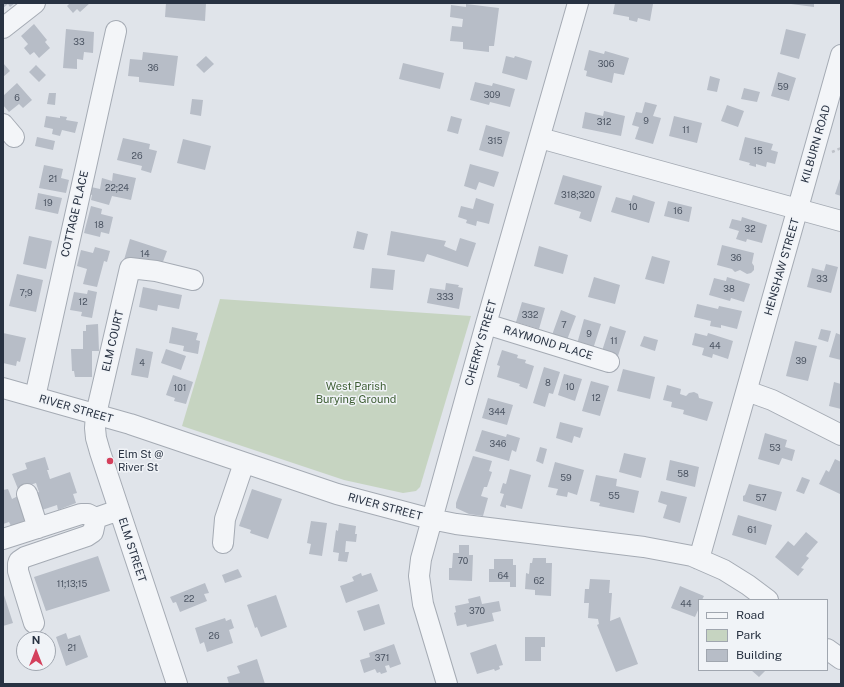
<!DOCTYPE html>
<style>
body{margin:0}
#map{position:relative;width:844px;height:687px;overflow:hidden;background:#e0e4ea;font-family:"Public Sans",sans-serif}
canvas{display:block}
.frame{position:absolute;inset:0;border:4px solid #283242;pointer-events:none}
.legend{position:absolute;left:698px;top:599px;width:130px;height:72px;box-sizing:border-box;background:#f0f3f7;border:1px solid #a0a6af;margin:0;padding:5px 7px;list-style:none;font-size:12px;color:#283242}
.legend li{display:flex;align-items:center;gap:8px;height:20px}
.legend b{width:20px;border:1px solid #a0a6af}
.north{position:absolute;left:16px;top:631px;width:40px;height:40px;box-sizing:border-box;background:#f0f3f7;border:1px solid #a0a6af;border-radius:50%;rotate:0deg;font-size:11px;font-weight:700;line-height:16px;text-align:center;color:#283242}
.north::after{content:'';display:block;margin:auto;width:14px;height:18px;background:#d4405c;clip-path:polygon(50% 0,100% 100%,50% 72%,0 100%)}
</style>
<div id="map">
<canvas width="844" height="687"></canvas>
<div class="frame"></div>
<ul class="legend">
<li><b style="height:5px;background:#f3f5f8"></b>Road</li>
<li><b style="height:11px;background:#c6d4c1"></b>Park</li>
<li><b style="height:11px;background:#b7bdc7"></b>Building</li>
</ul>
<div class="north">N</div>
</div>
<script>
const context = document.querySelector('canvas').getContext('2d');
context.lineJoin = 'round';
function fill(path, color) { context.fillStyle = color; context.fill(path, 'evenodd'); }
const toPath = rows => new Path2D(rows.map(r => 'M' + r).join(''));
function strokePath(path, color, width, dash) { context.strokeStyle = color; context.lineWidth = width; context.lineCap = dash ? 'butt' : 'round'; context.setLineDash(dash || []); context.stroke(path); }
function write(font, color, halo, rows, align = 'center') {
  context.font = font + ' "Public Sans",sans-serif'; context.lineWidth = 3; context.setLineDash([]); context.textBaseline = 'middle'; context.strokeStyle = halo; context.fillStyle = color; for (const [text, x, y, turn = 0] of rows) {
    context.save(); context.translate(x, y); context.rotate((+turn || 0) * Math.PI / 180); context.textAlign = isNaN(turn) ? turn : align; if (halo) context.strokeText(text, 0, 0); context.fillText(text, 0, 0); context.restore();
  }
}
const green = toPath([
 [220,299,471,316,420,487,416,491,403,493,344,480,182,426]
]);
const building = toPath([
 [3,3,15,3,10,7,8,4,3,8],
 [70,3,90,3,80,12,77,9,73,13,67,6],
 [166,3,206,3,205,21,165,17],
 [615,3,653,4,650,21,638,18,637,22,629,20,629,17,613,14],
 [792,3,814,3,814,7,791,4],
 [466,4,499,8,494,46,489,46,489,52,463,49,463,42,450,41,452,26,462,27,463,19,450,17,451,5,466,7],
 [34,24,47,40,45,42,50,48,39,58,34,52,30,55,24,48,28,44,21,36],
 [66,29,94,32,93,53,84,52,83,60,77,59,77,69,63,68],
 [786,29,806,34,799,59,780,54],
 [589,50,604,54,605,51,629,58,624,75,614,73,612,83,586,76,587,71,584,70],
 [143,52,178,56,174,86,139,82,139,77,128,76,130,59,142,60],
 [206,56,214,64,204,73,196,65],
 [506,56,514,58,515,56,532,61,527,80,502,73],
 [3,63,10,71,3,77],
 [403,63,444,73,440,89,399,79],
 [36,65,46,75,39,82,29,72],
 [778,72,796,78,789,101,771,96],
 [710,76,720,79,717,92,707,90],
 [475,82,492,86,493,83,515,89,510,107,490,102,489,105,470,100],
 [17,83,32,100,23,108,19,104,9,112,3,105,3,96],
 [744,88,760,92,757,102,741,99],
 [49,93,56,93,55,105,47,104],
 [192,99,203,100,201,116,190,114],
 [645,102,657,105,653,116,661,118,653,144,635,139,639,127,632,125,636,112,642,113],
 [727,105,744,111,738,127,721,121],
 [604,111,625,116,621,136,582,128,585,112,603,116],
 [46,116,60,118,60,116,67,117,66,120,78,122,75,133,62,130,60,136,52,134,53,129,44,127],
 [451,116,462,119,458,134,447,131],
 [674,116,702,123,697,143,669,136],
 [486,125,510,132,503,157,479,150],
 [37,137,55,141,53,150,35,146],
 [745,137,773,144,771,150,778,152,775,164,767,162,766,167,756,164,756,167,749,165,750,163,739,160],
 [123,138,150,144,149,149,157,151,151,173,141,170,142,166,117,160],
 [183,139,211,146,205,170,177,163],
 [470,164,499,172,494,187,479,182,476,190,464,186],
 [44,165,63,169,61,178,69,180,66,193,39,188],
 [113,173,136,178,131,200,112,196,109,205,91,200,92,195,89,194,91,187,100,189,102,178,112,181],
 [563,175,602,186,591,222,579,218,581,212,554,204],
 [841,176,841,196,835,194],
 [38,193,62,198,58,214,35,209],
 [633,195,655,202,649,223,611,212,616,197,631,201],
 [476,198,494,204,489,224,477,221,476,226,466,223,467,220,458,217,461,206,473,209],
 [668,201,692,207,689,222,664,216],
 [91,206,102,209,101,214,113,217,109,234,101,232,100,237,84,233],
 [742,217,767,225,762,243,747,239,746,242,736,239,739,231,729,228,732,219,741,221],
 [357,231,368,234,364,250,353,248],
 [391,231,446,241,444,246,456,251,460,238,476,243,468,267,427,254,424,262,387,255],
 [29,236,52,241,46,269,23,264],
 [130,239,167,251,161,267,132,258,130,262,124,260],
 [722,245,754,253,752,263,754,266,754,270,751,273,747,274,740,270,735,272,732,269,717,265],
 [539,246,568,255,563,274,534,266],
 [95,247,110,251,107,262,104,261,97,287,83,284,87,269,77,266,81,250,93,253],
 [652,256,670,261,664,284,645,279],
 [826,264,838,267,831,293,807,287,812,268,824,271],
 [372,268,395,270,393,290,370,288],
 [17,274,43,280,36,312,9,306],
 [594,277,620,285,615,304,588,297],
 [727,277,750,284,744,302,731,298,730,301,709,295,714,278,726,281],
 [446,283,459,285,458,287,463,288,459,309,427,303,430,288,445,290],
 [143,287,182,295,179,309,158,305,157,311,139,307],
 [88,290,97,292,92,318,81,316,82,312,70,310,74,292,87,294],
 [522,302,545,308,539,329,516,322],
 [697,304,718,309,719,306,742,311,737,329,721,325,721,328,710,326,711,321,694,317],
 [561,310,576,316,567,340,552,335],
 [584,319,601,324,593,349,577,344],
 [98,324,99,351,92,351,92,377,75,377,74,371,72,371,71,349,83,349,83,331,86,331,86,325],
 [610,326,626,331,618,356,602,351],
 [172,327,198,333,196,340,200,341,198,354,183,351,184,346,169,343],
 [821,329,831,331,828,342,818,339],
 [3,333,26,338,20,362,17,361,16,366,3,363],
 [695,333,707,336,708,333,733,341,728,359,713,354,712,358,702,355,704,348,692,345],
 [836,333,841,335,841,360,829,357],
 [644,336,658,340,655,351,640,346],
 [795,341,817,346,808,381,786,376],
 [136,348,153,352,148,378,131,375],
 [166,349,186,356,181,370,161,363],
 [502,350,518,355,517,358,526,360,525,363,534,366,527,389,519,386,520,384,497,377,500,366,497,365],
 [544,367,560,372,553,394,549,393,545,407,533,403],
 [623,369,655,377,650,399,617,391],
 [564,374,582,379,575,401,558,395],
 [173,375,193,382,186,404,174,401,175,398,166,395],
 [591,381,609,386,600,416,582,411],
 [834,382,841,384,841,409,829,406],
 [667,385,681,389,680,394,686,396,689,393,694,392,698,394,699,398,713,402,707,421,683,414,684,410,671,407,672,402,663,400],
 [488,398,513,405,507,425,482,418],
 [560,422,583,428,580,438,574,436,572,443,556,438],
 [482,430,506,437,507,434,520,438,516,452,512,450,509,461,475,451],
 [765,433,787,440,785,447,795,450,792,461,782,458,779,465,758,459],
 [540,447,547,449,543,464,536,461],
 [624,453,646,458,641,478,619,472],
 [473,456,492,461,489,471,492,472,487,487,484,487,481,496,488,498,483,516,469,514,456,508,456,503],
 [45,457,49,470,47,470,50,479,70,472,77,493,73,494,76,503,58,510,57,505,42,510,36,493,39,492,36,483,18,489,12,474,27,469,25,463],
 [835,459,841,462,841,492,840,494,819,484,826,470,829,472],
 [670,460,699,467,695,487,666,480],
 [555,462,584,470,577,495,568,492,567,497,556,495,558,489,548,487],
 [510,469,531,475,522,509,506,505,506,508,500,506,504,494,500,493,503,483,506,484],
 [596,475,617,479,616,486,639,491,634,513,599,506,600,503,590,501],
 [802,477,810,480,804,494,796,491],
 [749,484,782,492,776,511,743,501,743,496,745,495],
 [8,489,12,499,18,496,26,521,11,526,9,522,3,524,3,490],
 [252,489,282,499,268,539,250,533,251,530,239,526],
 [661,491,687,497,680,523,663,518,667,505,658,502],
 [738,515,772,525,766,545,732,535],
 [311,521,327,523,322,556,309,554,311,544,307,543],
 [339,523,356,526,355,534,357,534,356,542,346,541,345,552,349,552,347,562,338,561,339,553,333,552,336,530,338,531],
 [806,532,818,542,806,556,809,558,801,568,804,569,798,576,775,557,788,541,794,546],
 [459,545,469,545,469,555,473,555,472,581,449,580,449,568,452,568,453,553,459,553],
 [98,556,110,591,46,611,34,577],
 [533,558,546,558,546,563,552,563,551,596,535,595,535,590,525,589,526,573,529,574,530,563,532,563],
 [494,559,513,559,513,565,516,565,516,587,510,587,510,582,489,582,489,569,494,569],
 [238,569,242,577,225,583,222,575],
 [361,573,362,576,371,573,378,591,346,603,340,586,354,581,352,577],
 [590,579,610,580,609,593,612,593,610,621,620,617,638,664,616,672,597,625,599,624,598,619,588,618,589,603,584,603,585,589,589,589],
 [205,583,209,593,204,594,207,601,180,612,176,602,173,603,170,597],
 [680,586,704,596,702,600,699,600,699,608,695,617,671,608],
 [3,592,13,623,3,626],
 [276,595,287,627,261,637,257,627,255,628,247,605],
 [480,596,482,604,499,601,501,611,492,613,494,621,467,627,466,624,457,626,454,613,456,612,455,606,469,603,468,599],
 [379,604,385,624,364,631,357,611],
 [225,618,226,621,231,619,234,628,229,630,233,643,207,652,204,642,200,644,195,628],
 [46,633,48,639,29,639],
 [66,633,68,639,80,635,88,657,66,666,56,637],
 [525,637,545,637,545,647,541,647,541,661,525,661],
 [24,641,24,654,19,642],
 [394,644,401,664,390,668,389,665,385,666,387,672,381,674,380,672,377,673,375,669,364,673,360,660,370,657,369,653],
 [496,644,503,665,499,666,500,669,495,671,494,669,477,674,470,653],
 [257,659,265,684,229,684,227,677,240,673,237,666],
 [751,670,766,670,759,677]
]);
const path = toPath([
 [832,152,841,148]
]);
const minor = toPath([
 [3,28,35,3],
 [3,124,14,137],
 [540,138,841,221],
 [486,324,609,362],
 [3,388,130,424,337,494,431,519,456,524,644,547,692,556,724,570,748,585,768,600],
 [747,391,772,400,841,435],
 [35,397,116,31],
 [27,494,38,528],
 [3,539,81,514,88,514,96,518],
 [223,543,225,519,244,463],
 [699,559,841,55],
 [34,623,18,571,18,564,19,561,25,557,87,536,93,532,96,518,119,510],
 [827,649,841,659],
 [177,684,100,452,96,438,95,428,96,414,130,268,156,271,193,280],
 [447,684,423,604,419,576,421,559,486,324,578,3]
]);
const markers = [
 [110,461,4,"#d4405c"]
];
const numberNames = [
 ["33",79,42],
 ["306",606,64],
 ["36",153,68],
 ["59",783,87],
 ["309",492,95],
 ["6",17,98],
 ["9",646,121],
 ["312",604,122],
 ["11",686,130],
 ["315",495,141],
 ["15",758,151],
 ["26",137,156],
 ["21",53,179],
 ["22;24",117,188],
 ["318;320",578,195],
 ["19",48,203],
 ["10",633,207],
 ["16",678,211],
 ["18",99,225],
 ["32",750,229],
 ["14",145,254],
 ["36",736,258],
 ["33",822,279],
 ["38",729,289],
 ["7;9",26,293],
 ["333",445,297],
 ["12",83,302],
 ["332",530,315],
 ["7",564,325],
 ["9",589,334],
 ["11",614,341],
 ["44",715,346],
 ["39",801,361],
 ["4",142,363],
 ["8",548,383],
 ["10",570,387],
 ["101",180,388],
 ["12",596,398],
 ["344",497,412],
 ["346",498,444],
 ["53",775,448],
 ["58",683,474],
 ["59",566,478],
 ["55",614,496],
 ["57",761,498],
 ["61",752,530],
 ["70",463,561],
 ["64",503,576],
 ["62",539,581],
 ["11;13;15",72,584],
 ["22",189,599],
 ["44",686,604],
 ["370",477,611],
 ["26",214,636],
 ["21",72,648],
 ["371",382,658]
];
const streetNames = [
 ["KILBURN ROAD",816,144,-74],
 ["COTTAGE PLACE",75,214,-77],
 ["HENSHAW STREET",782,267,-74],
 ["ELM COURT",113,341,-77],
 ["CHERRY STREET",481,343,-74],
 ["RAYMOND PLACE",548,343,17],
 ["RIVER STREET",76,409,16],
 ["RIVER STREET",385,507,15],
 ["ELM STREET",132,550,72]
];
const parkNames = [
 ["West Parish",356,387],
 ["Burying Ground",356,400]
];
const poiNames = [
 ["Elm St @",118,455],
 ["River St",118,468]
];
fill(green, '#c6d4c1');
fill(building, '#b7bdc7');
strokePath(minor, '#a5abb4', 22);
strokePath(path, '#bec2c9', 2.5, [3, 3]);
strokePath(minor, '#f3f5f8', 20);
for (const [x, y, r, color] of markers) { const dot = new Path2D(); dot.arc(x, y, r, 0, 2 * Math.PI); context.fillStyle = color; context.fill(dot); strokePath(dot, '#f0f3f7', 1.5); }
write('9px', '#4c5563', null, numberNames);
write('11px', '#283242', '#f0f3f7', streetNames);
write('11px', '#3e5e34', '#f0f3f7', parkNames);
write('11px', '#283242', '#f0f3f7', poiNames, 'left');
</script>
